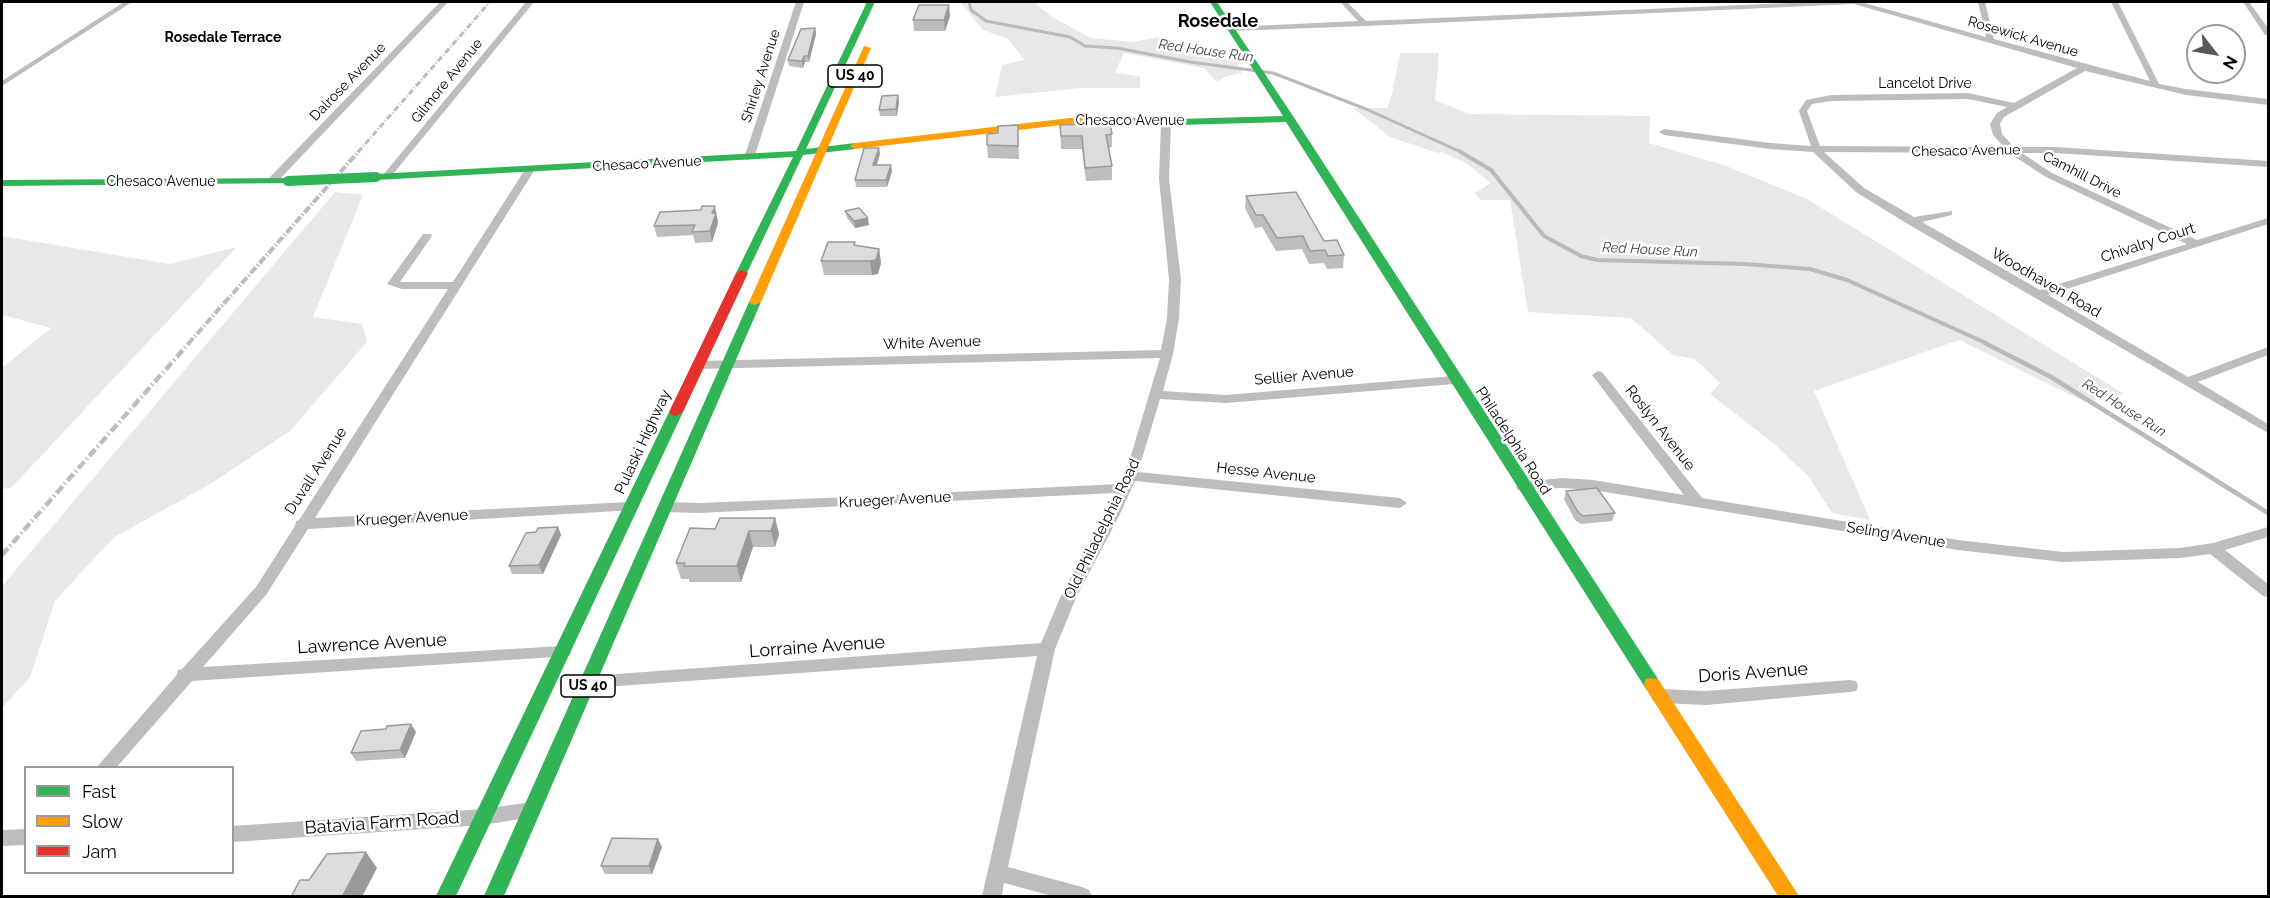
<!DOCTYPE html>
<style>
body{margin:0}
#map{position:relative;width:2270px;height:898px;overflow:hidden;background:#fff;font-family:Raleway,sans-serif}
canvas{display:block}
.frame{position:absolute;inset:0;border:3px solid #000;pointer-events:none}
.legend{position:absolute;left:24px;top:766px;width:210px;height:108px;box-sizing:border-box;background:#fff;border:2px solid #999;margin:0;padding:8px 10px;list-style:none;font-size:18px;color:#000}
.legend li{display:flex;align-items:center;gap:12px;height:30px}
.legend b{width:30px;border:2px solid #999}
.north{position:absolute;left:2186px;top:24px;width:60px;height:60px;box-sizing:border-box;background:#fff;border:2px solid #999;border-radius:50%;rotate:121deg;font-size:16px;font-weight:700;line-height:24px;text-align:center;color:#000}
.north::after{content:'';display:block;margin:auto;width:21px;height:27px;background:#595959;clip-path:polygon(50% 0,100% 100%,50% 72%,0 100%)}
</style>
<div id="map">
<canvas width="2270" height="898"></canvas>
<div class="frame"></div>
<ul class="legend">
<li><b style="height:8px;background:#30b455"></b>Fast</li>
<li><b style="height:8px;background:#ff9f0a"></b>Slow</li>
<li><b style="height:8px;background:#e5322d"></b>Jam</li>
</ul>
<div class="north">N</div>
</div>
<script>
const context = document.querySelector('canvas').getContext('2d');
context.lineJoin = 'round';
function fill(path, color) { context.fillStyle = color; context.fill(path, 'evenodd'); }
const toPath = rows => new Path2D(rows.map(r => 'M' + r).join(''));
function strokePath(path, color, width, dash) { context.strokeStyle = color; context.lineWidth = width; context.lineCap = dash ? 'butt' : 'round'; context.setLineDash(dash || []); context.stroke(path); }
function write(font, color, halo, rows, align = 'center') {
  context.font = font + ' Raleway,sans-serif'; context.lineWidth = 5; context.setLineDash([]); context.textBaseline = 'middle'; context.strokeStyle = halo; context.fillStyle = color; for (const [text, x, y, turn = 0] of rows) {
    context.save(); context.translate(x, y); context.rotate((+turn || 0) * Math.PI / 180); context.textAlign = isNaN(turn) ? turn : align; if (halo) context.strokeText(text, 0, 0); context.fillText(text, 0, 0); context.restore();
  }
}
const green = toPath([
 [960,2,1034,2,1052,17,1091,38,1131,42,1161,37,1187,49,1234,57,1242,73,1227,76,1217,82,1204,68,1124,53,1115,72,1140,77,1140,88,1081,88,995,97,1002,65,1025,60,1008,39,983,30],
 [1400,53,1439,53,1435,100,1469,114,1650,116,1649,143,1726,166,1807,199,2124,394,2085,402,1959,340,1814,391,1870,520,1832,513,1809,477,1773,443,1710,394,1720,383,1695,359,1673,355,1631,318,1528,312,1510,200,1480,200,1475,193,1491,183,1466,163,1442,152,1438,153,1390,137,1353,108,1387,108,1392,94],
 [335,192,363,195,313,317,362,324,367,342,290,431,212,483,113,538,55,601,30,677,2,708,2,586],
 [2,236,170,264,237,247,11,488,2,489,2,368,51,328,2,315]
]);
const streamFar2 = toPath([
 [969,2,971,10,986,21,1070,37,1085,46,1117,48,1190,62,1273,73,1366,109,1461,152]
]);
const streamFar1 = toPath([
 [1459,151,1491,170,1544,236,1581,256,1597,260,1745,264,1810,269,1847,280,1988,344]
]);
const stream = toPath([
 [1985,343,2051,377,2268,513]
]);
const street = toPath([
 [124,2,132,2,2,86,2,81,124,2],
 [440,2,448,2,276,183,268,183,268,179,440,2],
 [526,2,534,2,389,179,383,179,383,175,526,2],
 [796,2,804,2,754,158,746,160,744,158,796,2],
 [1340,2,1347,2,1366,21,1813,2,1861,2,1986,37,1978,2,1985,2,1994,39,2150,81,2111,2,2118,2,2159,84,2186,89,2268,99,2268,105,2186,95,2085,71,2004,117,2000,124,2002,134,2014,147,2056,147,2268,161,2268,167,2056,153,2022,153,2052,173,2197,240,2268,218,2268,224,2048,295,2188,377,2268,347,2268,355,2198,382,2268,424,2268,433,1906,223,1856,192,1813,152,1770,149,1664,135,1659,132,1664,129,1770,143,1811,146,1799,111,1806,100,1831,95,1968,93,2014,103,2077,68,1854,4,1365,26,1232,31,1228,29,1232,27,1358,21,1340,2],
 [1968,99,2007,107,1997,113,1990,124,1993,135,2004,147,1820,146,1807,111,1812,104,1831,101,1968,99],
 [1824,152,2009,153,2046,177,2187,244,2040,290,1922,222,1952,215,1952,211,1914,217,1864,188,1824,152],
 [2243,2,2249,2,2268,28,2268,35,2265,35,2243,2],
 [1166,119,1171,122,1169,179,1181,279,1179,318,1173,354,1163,391,1226,395,1454,376,1460,380,1454,384,1226,403,1160,399,1138,472,1400,498,1407,503,1400,508,1135,481,1119,516,1076,598,1055,649,1008,867,1082,887,1089,890,1092,896,1052,896,1004,883,1002,896,982,896,1037,656,590,688,584,687,582,682,584,677,590,676,1041,643,1060,598,1115,493,699,513,666,512,659,507,666,502,699,503,850,497,1119,484,1129,462,1160,358,698,369,692,365,698,361,1161,350,1167,318,1169,279,1159,179,1161,122,1166,119],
 [529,168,534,171,315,518,630,502,635,504,637,507,635,510,308,529,266,595,203,667,563,646,569,648,571,652,569,656,192,681,116,768,96,768,176,676,178,670,182,669,256,587,295,526,296,521,299,520,448,289,402,289,387,284,423,234,431,234,432,236,400,282,453,282,524,171,529,168],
 [1598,371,1602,372,1702,498,1958,540,2063,552,2180,548,2213,543,2268,527,2268,537,2225,550,2268,584,2268,597,2263,596,2210,554,2180,558,2063,562,1958,550,1593,490,1562,488,1518,490,1516,487,1518,484,1523,482,1562,478,1593,480,1684,495,1592,375,1598,371],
 [1850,680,1856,681,1858,686,1856,691,1850,692,1706,705,1659,703,1653,701,1651,696,1653,691,1659,689,1706,691,1850,680],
 [532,802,538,804,541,810,538,816,483,825,232,842,232,826,483,809,532,802],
 [26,829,26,845,2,846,2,830,26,829]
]);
const fast = toPath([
 [867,2,875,2,806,149,855,143,860,146,855,149,803,155,746,275,738,275,736,273,793,157,376,180,371,177,376,174,796,151,867,2],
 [1210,2,1217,2,1295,119,1658,679,1660,684,1658,689,1652,690,1646,689,1286,122,1178,125,1102,123,1097,120,1102,117,1178,119,1283,116,1210,2],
 [288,178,293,181,292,183,2,186,2,180,288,178],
 [755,299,761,302,504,896,484,896,749,302,755,299],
 [676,408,683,412,456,896,436,896,669,412,676,408]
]);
const slow = toPath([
 [864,46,871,48,761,302,755,305,751,304,749,302,864,46],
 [1079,117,1102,117,1107,120,1102,123,1079,123,855,149,850,146,855,143,1079,117],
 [1652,678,1658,679,1799,896,1778,896,1646,689,1644,684,1646,679,1652,678]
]);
const jam = toPath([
 [742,270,748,273,683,412,676,416,671,415,669,412,736,273,742,270]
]);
const railFar2 = toPath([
 [358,152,490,2]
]);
const railFar1 = toPath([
 [188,344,359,151]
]);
const rail = toPath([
 [2,555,189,343]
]);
const fastBridge = toPath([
 [288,181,376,177]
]);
const wall = toPath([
 [950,16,945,31,914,31,913,20],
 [815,28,816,34,809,62,805,62,803,68,789,66,788,60],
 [898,95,899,101,897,116,880,116,879,110],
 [1018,125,1019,159,988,158,987,145,998,133],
 [1060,125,1112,134,1112,147,1109,148,1112,166,1112,180,1086,181,1082,149,1061,149],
 [880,154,877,165,892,171,887,187,856,187,855,180],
 [1246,196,1324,241,1344,255,1343,268,1327,269,1324,263,1309,264,1302,249,1276,251,1262,227,1255,228,1245,208],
 [845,211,869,225,855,228,847,218],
 [717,216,718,223,712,242,695,243,693,235,657,237,654,226],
 [855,245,879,249,881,263,878,274,872,275,824,275,821,261],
 [1566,491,1615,513,1612,521,1581,524,1575,520,1564,499],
 [775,518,779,534,775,547,753,547,741,582,689,582,689,579,681,579,676,563,715,529],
 [558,527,561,535,543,574,512,574,509,566,536,532],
 [386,729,416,732,405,758,356,761,351,753],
 [662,847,652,874,605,874,601,866]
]);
const shadedWall = toPath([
 [949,5,950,16,945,31,944,20],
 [815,28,816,34,809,62,808,56],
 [804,56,805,62,803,68,802,61],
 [898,95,899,101,897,116,896,109],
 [879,148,880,154,874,171,873,165],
 [891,165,892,171,887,187,886,180],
 [715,206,718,223,712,242,710,231,712,213],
 [868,218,869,225,855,228,854,221],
 [879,249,881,263,878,274,872,275,870,261],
 [775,518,779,534,775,547,771,531],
 [558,527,561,535,543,574,539,565],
 [749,531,753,547,741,582,737,566],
 [411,724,416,732,405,758,400,750],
 [658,839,662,847,652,874,649,866],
 [366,852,377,868,362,897,342,897]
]);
const building = toPath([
 [919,5,949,5,944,20,913,20,919,5],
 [815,28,808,56,804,56,802,61,788,60,801,29,815,28],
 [898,95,896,109,879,110,882,96,898,95],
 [1110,123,1112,134,1106,135,1112,166,1085,168,1082,136,1061,136,1060,125,1110,123],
 [1018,125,1018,146,987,145,987,134,998,133,998,126,1018,125],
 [864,148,879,148,873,165,891,165,886,180,855,180,864,148],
 [1296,192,1324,241,1337,240,1344,255,1328,256,1325,250,1310,251,1303,236,1277,238,1263,215,1256,215,1246,196,1296,192],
 [702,206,715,206,712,213,716,213,710,231,692,232,695,225,654,226,660,212,701,210,702,206],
 [859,208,868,218,854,221,845,211,859,208],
 [828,242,855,242,854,245,879,249,876,260,870,261,821,261,828,242],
 [1597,488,1615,513,1583,516,1578,512,1566,491,1597,488],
 [720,518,775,518,771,531,749,531,737,566,684,566,685,563,676,563,690,528,715,529,720,518],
 [558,527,539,565,509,566,526,533,536,532,538,528,558,527],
 [411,724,400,750,351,753,361,731,386,729,387,726,411,724],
 [612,838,658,839,649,866,601,866,612,838],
 [366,852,342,897,291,897,300,880,309,880,327,854,366,852]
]);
const farStreetnames = [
 ["Rosewick Avenue",2023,37,16],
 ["Shirley Avenue",761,76,-72],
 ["Gilmore Avenue",447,81,-51],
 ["Dalrose Avenue",348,82,-46],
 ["Lancelot Drive",1925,84],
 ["Chesaco Avenue",1130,121],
 ["Chesaco Avenue",1966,151,-1],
 ["Chesaco Avenue",647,164,-3],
 ["Camhill Drive",2082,175,27],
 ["Chesaco Avenue",161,182]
];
const farNeighbourhoodnames = [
 ["Rosedale Terrace",223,38]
];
const farWaternames = [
 ["Red House Run",1206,51,8],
 ["Red House Run",1650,250,3],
 ["Red House Run",2124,408,32]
];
const shields = [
 [855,76,54],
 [588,686,54]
];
const shieldNames = [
 ["US 40",855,76],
 ["US 40",588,686]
];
const streetNames = [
 ["Chivalry Court",2148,243,-18],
 ["Woodhaven Road",2046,283,30],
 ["White Avenue",932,343,-2],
 ["Sellier Avenue",1304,376,-5],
 ["Roslyn Avenue",1660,428,52],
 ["Philadelphia Road",1513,441,57],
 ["Pulaski Highway",643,442,-65],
 ["Duvall Avenue",316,471,-57],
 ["Hesse Avenue",1266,473,6],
 ["Krueger Avenue",895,500,-3],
 ["Krueger Avenue",412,518,-3],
 ["Old Philadelphia Road",1102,529,-64],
 ["Seling Avenue",1896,535,9]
];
const farDistrictnames = [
 ["Rosedale",1218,22]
];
const nearStreetnames = [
 ["Lawrence Avenue",372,644,-3],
 ["Lorraine Avenue",817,647,-4],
 ["Doris Avenue",1753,673,-4],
 ["Batavia Farm Road",382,823,-4]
];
fill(green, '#e8e8e8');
strokePath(streamFar2, '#bababa', 3);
strokePath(streamFar1, '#bababa', 4);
strokePath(stream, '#bababa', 4.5);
fill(street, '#bdbdbd');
fill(fast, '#30b455');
fill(slow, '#ff9f0a');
fill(jam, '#e5322d');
strokePath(railFar2, '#bdbdbd', 3, [6, 2, 1, 2]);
strokePath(railFar1, '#bdbdbd', 4, [8, 2, 1.5, 2]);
strokePath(rail, '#bdbdbd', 4.5, [9, 3, 1.5, 3]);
strokePath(fastBridge, '#30b455', 10);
fill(wall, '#bdbdbd');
fill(shadedWall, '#9a9a9a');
fill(building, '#dcdcdc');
strokePath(building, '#9a9a9a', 1.5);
write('14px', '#000', '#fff', farStreetnames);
write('bold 14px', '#000', '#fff', farNeighbourhoodnames);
write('italic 14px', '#3e3e3e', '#fff', farWaternames);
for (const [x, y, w] of shields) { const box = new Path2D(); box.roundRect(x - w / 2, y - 11, w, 22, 4.5); context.fillStyle = '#fff'; context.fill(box); strokePath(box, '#000', 1.5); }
write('bold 14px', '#000', null, shieldNames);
write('15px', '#000', '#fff', streetNames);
write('bold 18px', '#000', '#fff', farDistrictnames);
write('18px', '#000', '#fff', nearStreetnames);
</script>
